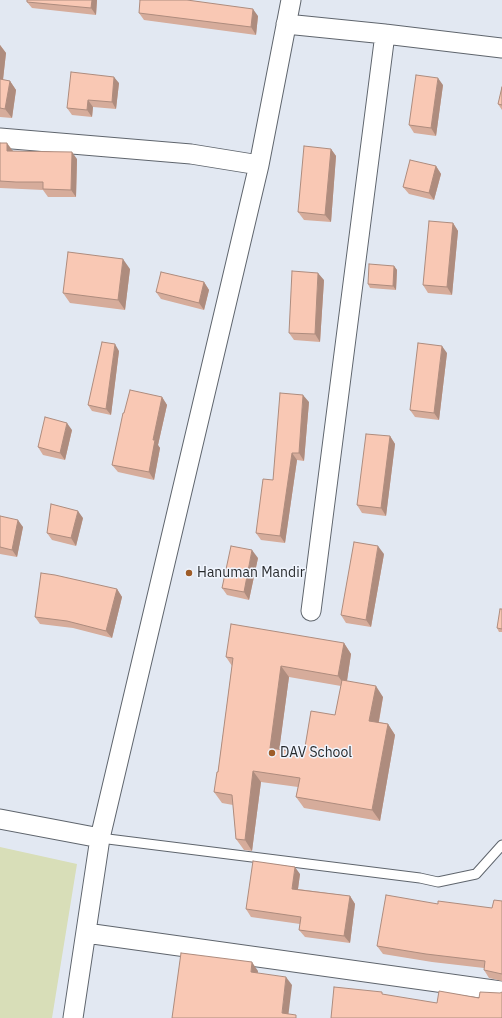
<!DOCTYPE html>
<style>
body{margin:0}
canvas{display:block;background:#e2e8f2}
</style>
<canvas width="502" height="1018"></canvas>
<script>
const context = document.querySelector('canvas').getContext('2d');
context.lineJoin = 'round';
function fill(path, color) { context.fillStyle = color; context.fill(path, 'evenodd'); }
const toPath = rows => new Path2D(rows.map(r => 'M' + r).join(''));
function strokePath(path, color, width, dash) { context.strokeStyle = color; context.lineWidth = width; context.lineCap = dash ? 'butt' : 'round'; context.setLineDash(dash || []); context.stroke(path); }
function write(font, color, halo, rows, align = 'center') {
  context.font = font + ' "IBM Plex Sans",sans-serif'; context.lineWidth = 3; context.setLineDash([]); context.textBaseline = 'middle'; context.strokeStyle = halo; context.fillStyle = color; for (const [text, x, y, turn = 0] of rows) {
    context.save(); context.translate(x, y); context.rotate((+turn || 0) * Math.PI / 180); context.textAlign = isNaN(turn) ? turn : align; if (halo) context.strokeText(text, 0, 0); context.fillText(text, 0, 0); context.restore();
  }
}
const green = toPath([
 [0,847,77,864,52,1018,0,1018]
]);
const service = toPath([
 [100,838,420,878,438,882,476,874,502,845]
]);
const minor = toPath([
 [286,24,385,34,502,48],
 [0,138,191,154,259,165],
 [311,611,385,34],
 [0,819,100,838,259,165,291,0],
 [86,933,502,991],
 [73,1018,100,838]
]);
const wall = toPath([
 [97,0,96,15,32,8,27,2],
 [139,13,258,16,256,35,144,20],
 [0,45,6,53,3,80,10,81,16,90,12,118,0,117],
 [119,83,116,109,93,107,92,117,72,115,67,108],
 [443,85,436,136,414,133,409,125],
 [502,87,502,110,498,104],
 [0,143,13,151,77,159,76,197,48,197,43,190,22,189,0,188],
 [331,149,336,156,331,222,304,220,298,212],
 [436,166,441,174,434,200,409,194,403,187],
 [453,223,458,231,452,295,428,293,423,285],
 [394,266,397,270,396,290,370,288,368,284],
 [130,269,125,310,70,303,63,293],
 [324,280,320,342,294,340,289,333],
 [204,282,209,290,204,310,161,299,156,292],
 [119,351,111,415,92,411,88,405],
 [447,353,439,420,415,417,410,410],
 [162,397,167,405,158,445,160,448,154,480,118,472,112,465,124,413],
 [309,402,304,461,297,460,285,543,261,540,256,533,273,480],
 [72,430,65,460,43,455,38,447],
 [390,436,395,444,386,516,362,513,357,505],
 [0,516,23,527,17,557,0,554],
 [83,518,76,546,52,540,47,533],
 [384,554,371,627,346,623,341,615],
 [258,558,249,600,227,595,222,588],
 [117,589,122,597,112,638,73,628,40,624,35,617],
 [502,609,502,632,499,632,497,628],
 [344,643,351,654,347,681,383,697,379,722,388,724,395,735,380,821,304,808,296,797,298,787,261,782,252,851,244,850,236,839,233,805,222,803,214,792,218,772,232,666,226,657],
 [289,677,341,686,335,715,304,753,279,750],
 [300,874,298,889,350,896,355,904,350,943,305,937,299,930,300,924,251,917,246,909],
 [502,901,502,981,489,978,484,970,484,968,432,962,383,954,377,946,438,904,492,908]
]);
const shadedWall = toPath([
 [92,0,97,0,96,15,91,8],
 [253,9,258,16,256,35,251,27],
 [0,45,6,53,2,88,0,86],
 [114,77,119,83,116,109,112,102],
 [438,78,443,85,436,136,431,128],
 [10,81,16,90,12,118,5,109],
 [88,100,93,107,92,117,87,110],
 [7,143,13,151,7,151],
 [331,149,336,156,331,222,325,215],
 [72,152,77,159,76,197,71,190],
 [436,166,441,174,434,200,429,193],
 [453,223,458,231,452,295,447,287],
 [123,259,130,269,125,310,118,300],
 [394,266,397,270,396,290,393,286],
 [318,273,324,280,320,342,315,334],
 [204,282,209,290,204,310,199,303],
 [115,344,119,351,111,415,106,409],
 [442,346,447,353,439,420,434,413],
 [303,395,309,402,304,461,299,453],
 [162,397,167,405,158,445,160,448,154,480,149,472,153,440],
 [67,423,72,430,65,460,60,453],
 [390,436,395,444,386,516,381,508],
 [292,453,297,460,285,543,280,536],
 [78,511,83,518,76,546,71,538],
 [18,520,23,527,17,557,12,550],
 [378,546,384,554,371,627,366,620],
 [252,550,258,558,249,600,244,592],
 [117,589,122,597,112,638,106,631],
 [344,643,351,654,346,687,338,676],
 [281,666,289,677,278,759,270,748],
 [376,686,383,697,377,731,369,721],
 [388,724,395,735,380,821,372,810],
 [253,771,261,782,252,851,245,840],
 [295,867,300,874,297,896,292,889],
 [350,896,355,904,350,943,344,936],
 [252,962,258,971,257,981,251,972],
 [286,977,292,985,288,1018,282,1013]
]);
const building = toPath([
 [27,0,92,0,91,8,27,2,27,0],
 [140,0,187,0,253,9,251,27,139,13,140,0],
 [71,72,114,77,112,102,88,100,87,110,67,108,71,72],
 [416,75,438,78,431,128,409,125,416,75],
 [0,79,10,81,5,109,0,108,0,79],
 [502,87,502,105,498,104,502,87],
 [0,143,7,143,7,151,72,152,71,190,43,189,43,182,16,182,0,181,0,143],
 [304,146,331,149,325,215,298,212,304,146],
 [410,160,436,166,429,193,403,187,410,160],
 [429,221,453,223,447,287,423,285,429,221],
 [68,252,123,259,118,300,63,293,68,252],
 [369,264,394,266,393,286,368,284,369,264],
 [292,271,318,273,315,334,289,333,292,271],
 [161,272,204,282,199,303,156,292,161,272],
 [102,342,115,344,106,409,88,405,102,342],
 [418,343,442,346,434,413,410,410,418,343],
 [130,390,162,397,153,440,155,440,149,472,112,465,123,413,124,413,130,390],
 [280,393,303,395,299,453,292,453,280,536,256,533,263,479,273,480,280,393],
 [45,417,67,423,60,453,38,447,45,417],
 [366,434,390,436,381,508,357,505,366,434],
 [51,504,78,511,71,538,47,533,51,504],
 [0,516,18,520,12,550,0,547,0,516],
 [354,542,378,546,366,620,341,615,354,542],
 [231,546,252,550,244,592,222,588,231,546],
 [41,573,55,575,117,589,106,631,67,621,35,617,41,573],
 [500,609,502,609,502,629,497,628,500,609],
 [231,624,344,643,338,676,281,666,270,748,304,753,311,711,335,715,342,680,376,686,369,721,388,724,372,810,296,797,300,778,253,771,245,840,236,839,232,795,214,792,217,772,218,772,233,658,226,657,231,624],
 [253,861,295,867,292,889,350,896,344,936,299,930,301,917,246,909,253,861],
 [386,895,438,904,438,901,492,908,494,900,502,901,502,974,484,970,485,961,426,954,377,946,386,895],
 [181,953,252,962,251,972,286,977,282,1013,296,1015,296,1018,172,1018,181,953],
 [334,987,382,992,382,994,437,1003,439,991,479,998,480,992,500,993,502,992,502,1018,331,1018,334,987]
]);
const markers = [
 [189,573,4,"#9e5c28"],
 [272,753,4,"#9e5c28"]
];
const poiNames = [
 ["Hanuman Mandir",197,573],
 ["DAV School",280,753]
];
fill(green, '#d8deb8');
strokePath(service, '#5f656d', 11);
strokePath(minor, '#5f656d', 21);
strokePath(service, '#fff', 9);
strokePath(minor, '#fff', 19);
fill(wall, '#d6ac9b');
fill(shadedWall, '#ae8c7e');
fill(building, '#f9c8b4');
strokePath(building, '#ae8c7e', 1);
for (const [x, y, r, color] of markers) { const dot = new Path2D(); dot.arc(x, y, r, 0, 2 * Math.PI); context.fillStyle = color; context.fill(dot); strokePath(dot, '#f0f5fe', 1.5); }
write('14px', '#282b2e', '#f0f5fe', poiNames, 'left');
</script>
